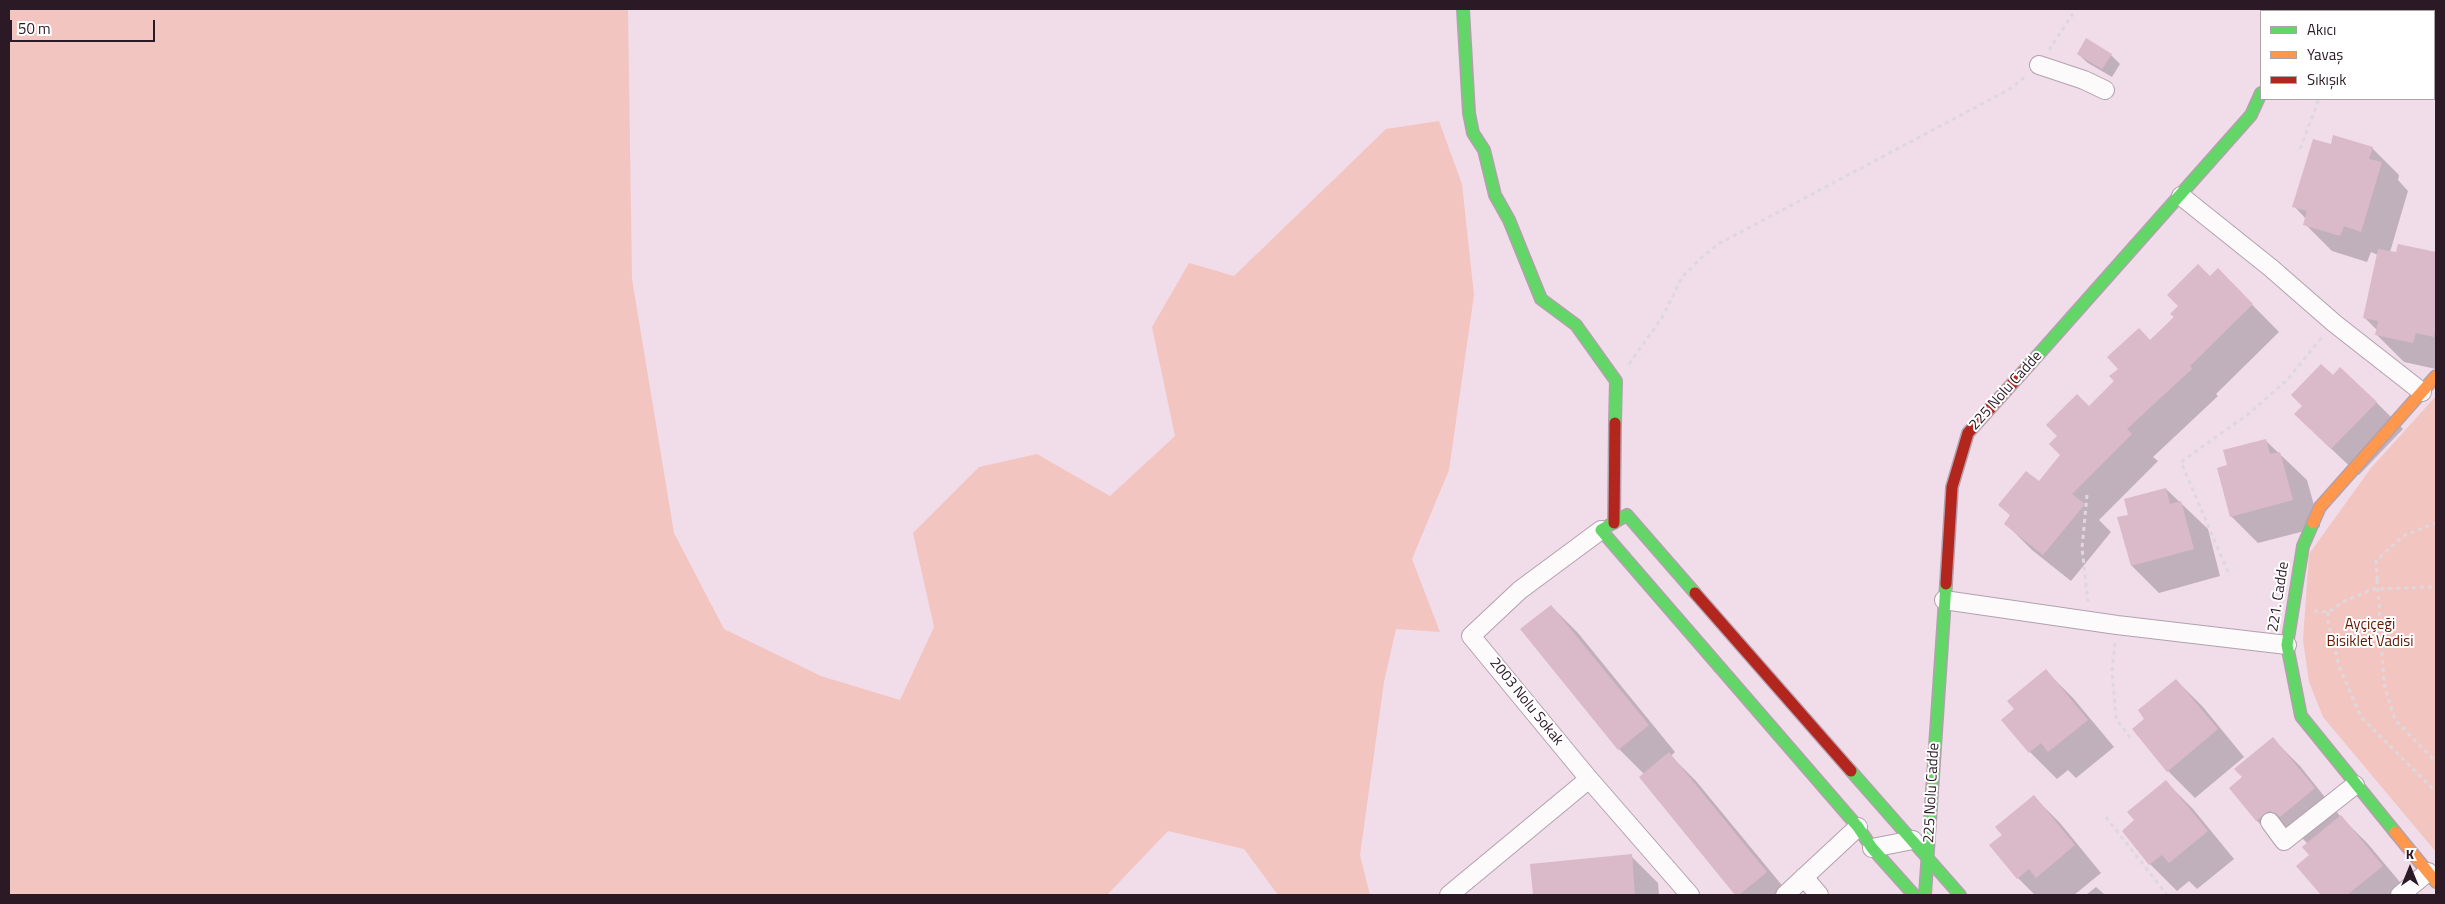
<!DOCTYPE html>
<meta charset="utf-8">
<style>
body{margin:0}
#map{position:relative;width:2445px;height:904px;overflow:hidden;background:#f1dcea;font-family:"Titillium Web",sans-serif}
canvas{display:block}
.frame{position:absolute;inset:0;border:10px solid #2b1a26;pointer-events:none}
.legend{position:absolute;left:2260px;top:10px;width:175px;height:90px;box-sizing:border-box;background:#fff;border:1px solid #aaa3a8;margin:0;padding:6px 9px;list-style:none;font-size:15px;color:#2b1a26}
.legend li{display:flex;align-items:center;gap:10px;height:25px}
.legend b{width:25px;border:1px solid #aaa3a8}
.north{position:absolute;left:2385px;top:844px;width:50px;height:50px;-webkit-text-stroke:4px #fff;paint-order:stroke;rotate:0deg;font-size:14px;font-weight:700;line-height:20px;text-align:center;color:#2b1a26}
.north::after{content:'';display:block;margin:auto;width:18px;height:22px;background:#2b1a26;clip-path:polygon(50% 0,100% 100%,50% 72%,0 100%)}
.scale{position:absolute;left:10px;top:20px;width:145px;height:22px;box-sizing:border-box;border:2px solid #2b1a26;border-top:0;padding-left:6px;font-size:15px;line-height:18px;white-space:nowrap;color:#2b1a26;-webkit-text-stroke:4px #fff;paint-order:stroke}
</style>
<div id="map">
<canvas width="2445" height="904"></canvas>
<div class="frame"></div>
<ul class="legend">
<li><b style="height:6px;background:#63d668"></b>Akıcı</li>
<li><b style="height:6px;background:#ff974d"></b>Yavaş</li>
<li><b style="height:6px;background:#b3261e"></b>Sıkışık</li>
</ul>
<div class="north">K</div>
<div class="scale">50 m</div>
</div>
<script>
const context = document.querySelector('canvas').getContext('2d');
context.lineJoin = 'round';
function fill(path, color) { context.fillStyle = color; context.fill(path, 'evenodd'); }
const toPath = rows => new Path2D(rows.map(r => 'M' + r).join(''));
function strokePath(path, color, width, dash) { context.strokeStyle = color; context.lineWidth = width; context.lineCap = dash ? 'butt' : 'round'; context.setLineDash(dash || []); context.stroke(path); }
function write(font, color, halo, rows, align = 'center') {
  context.font = font + ' "Titillium Web",sans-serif'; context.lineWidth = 4; context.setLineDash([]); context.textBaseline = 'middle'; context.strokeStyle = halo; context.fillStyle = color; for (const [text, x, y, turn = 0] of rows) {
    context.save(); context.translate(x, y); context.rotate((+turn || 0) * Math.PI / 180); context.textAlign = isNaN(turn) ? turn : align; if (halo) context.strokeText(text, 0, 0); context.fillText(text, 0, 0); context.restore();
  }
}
const green = toPath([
 [9,9,628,9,632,279,674,533,724,629,821,676,900,700,934,627,913,533,979,467,1037,454,1110,496,1175,436,1152,327,1189,263,1234,276,1386,129,1439,121,1462,184,1474,295,1449,470,1412,559,1440,632,1396,629,1384,682,1360,855,1370,895,1278,895,1244,849,1168,831,1107,895,9,895],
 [2436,396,2436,852,2323,717,2309,682,2303,640,2309,554,2371,468]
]);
const shadow = toPath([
 [2403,9,2436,9,2436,29,2434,27,2434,11,2405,11],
 [2078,54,2111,55,2120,64,2112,77,2088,63],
 [2332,146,2372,148,2399,175,2398,180,2408,191,2390,252,2397,254,2399,245,2436,253,2436,369,2404,362,2377,335,2378,331,2365,318,2378,255,2371,252,2367,262,2332,251,2305,224,2306,219,2294,206],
 [2218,270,2279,332,2216,394,2218,396,2153,457,2158,461,2099,520,2111,532,2071,581,2032,550,2005,523,2011,516,2000,505,2039,483,2062,455,2089,408],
 [2333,377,2376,402,2403,429,2359,475,2323,441],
 [2265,440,2307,480,2320,527,2258,543,2231,516,2229,466],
 [2166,489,2208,529,2220,576,2159,593,2132,566,2130,515],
 [1551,606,1578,633,1675,752,1671,756,1696,781,1790,895,1737,895,1640,777,1644,774,1619,749],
 [2046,671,2073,698,2114,747,2076,778,2068,770,2057,779,2030,752,2003,720,2016,709],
 [2176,680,2203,707,2244,757,2195,798,2168,771],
 [2273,739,2300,766,2340,816,2368,844,2409,893,2406,895,2322,895,2298,866,2311,855,2308,844,2303,839,2296,838,2284,847,2257,821,2231,788,2243,777],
 [2166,782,2193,809,2234,859,2197,889,2189,881,2177,891,2150,864,2136,821],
 [2033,796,2060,823,2101,873,2074,895,2035,895,2018,878,2003,835],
 [1631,856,1658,883,1659,895,1534,895,1531,865],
 [2096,887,2105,895,2086,895]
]);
const building = toPath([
 [2086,38,2112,54,2102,69,2077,54],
 [2333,135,2373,147,2369,159,2382,162,2361,232,2344,226,2340,236,2303,225,2307,211,2292,207,2313,139,2331,144],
 [2398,244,2436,252,2436,325,2434,337,2416,333,2413,343,2375,335,2378,321,2363,318,2378,249,2396,252],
 [2198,264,2210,276,2218,268,2253,304,2190,366,2192,369,2127,429,2132,434,2072,494,2085,504,2043,555,2004,524,2010,515,1998,505,2026,471,2039,481,2060,455,2049,444,2057,436,2046,425,2077,394,2089,406,2114,381,2109,376,2118,369,2107,357,2139,328,2150,340,2174,317,2170,314,2178,306,2167,295],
 [2321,364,2333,375,2340,367,2377,402,2331,449,2294,414,2302,406,2291,395],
 [2266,439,2270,454,2280,452,2293,500,2230,517,2217,468,2227,465,2223,450],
 [2166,488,2170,504,2181,501,2194,549,2131,566,2117,517,2128,515,2124,499],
 [1551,605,1649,725,1618,750,1520,629],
 [2046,669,2088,720,2048,752,2041,743,2029,753,2001,720,2014,709,2007,701],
 [2176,679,2218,729,2167,772,2132,729,2144,719,2138,710],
 [2273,737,2315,788,2280,817,2275,813,2269,811,2256,821,2229,788,2242,777,2234,769],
 [1669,752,1767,872,1739,895,1735,895,1639,777],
 [2166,780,2208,831,2169,863,2162,855,2149,865,2122,831,2134,820,2127,812],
 [2034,795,2075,845,2036,878,2029,869,2017,879,1989,845,2002,835,1995,827],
 [2341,815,2383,866,2347,895,2321,895,2296,866,2309,855,2302,847],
 [1632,854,1635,895,1533,895,1530,864]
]);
const path = toPath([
 [2049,50,2076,9],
 [2300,149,2319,99],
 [1629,364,1663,316,1682,277,1703,256,1720,243,2010,89,2027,75],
 [2087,495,2082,548,2088,602],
 [2228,572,2181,462,2251,412,2287,380,2322,337],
 [2377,580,2376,561,2403,536,2436,523],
 [2379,604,2384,684,2395,720,2436,762],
 [2314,611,2328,612,2343,602,2373,589,2436,587],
 [2328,612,2328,621,2339,666,2361,717,2436,792],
 [2115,643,2112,670,2116,719,2133,741],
 [2106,817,2167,895]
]);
const street = toPath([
 [2323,9,2329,11],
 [2300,11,2301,9],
 [2434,54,2436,55],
 [2039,65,2084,80,2105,90],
 [2181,196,2271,268,2334,323,2422,392],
 [1601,530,1520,590,1471,636,1589,779,1690,895],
 [1944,600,2117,625,2287,645],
 [2270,822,2284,841,2355,785],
 [1872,848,1913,840],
 [1804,877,1819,895],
 [1449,895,1589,779],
 [1785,895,1858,827],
 [2400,895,2428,872]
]);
const fast = toPath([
 [1463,9,1469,113,1473,133,1484,150,1495,195,1509,220,1541,299,1576,325,1616,381,1615,423],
 [2030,364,2251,115,2261,93],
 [2313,523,2303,546,2287,645,2301,716,2395,832],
 [1695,593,1627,515,1601,530,1858,827,1872,848,1914,895],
 [1851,771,1960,895],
 [1925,895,1946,584]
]);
const slow = toPath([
 [2313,523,2320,507,2436,376],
 [2395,832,2436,882]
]);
const jam = toPath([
 [1614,523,1615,423],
 [1946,584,1952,487,1968,433,2030,364],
 [1695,593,1851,771]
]);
const pathBridge = toPath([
 [2377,580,2379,604]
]);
const streetNames = [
 ["225 Nolu Cadde",2006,391,-48],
 ["221. Cadde",2279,597,-81],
 ["2003 Nolu Sokak",1526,702,51],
 ["225 Nolu Cadde",1932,793,-87]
];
const parkNames = [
 ["Ayçiçeği",2370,625],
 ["Bisiklet Vadisi",2370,642]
];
fill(green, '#f3c5c1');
fill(shadow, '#0003');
fill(building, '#dab9c9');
strokePath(street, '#b2a1ad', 20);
strokePath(fast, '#b2a1ad', 14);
strokePath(slow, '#b2a1ad', 14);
strokePath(jam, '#b2a1ad', 14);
strokePath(path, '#ded8dc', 3, [4, 4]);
strokePath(street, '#fdfafc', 18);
strokePath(fast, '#63d668', 11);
strokePath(slow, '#ff974d', 11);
strokePath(jam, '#b3261e', 11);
strokePath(pathBridge, '#ded8dc', 3, [4, 4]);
write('15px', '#2b1a26', '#fff', streetNames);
write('15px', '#641700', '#fff', parkNames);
</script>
